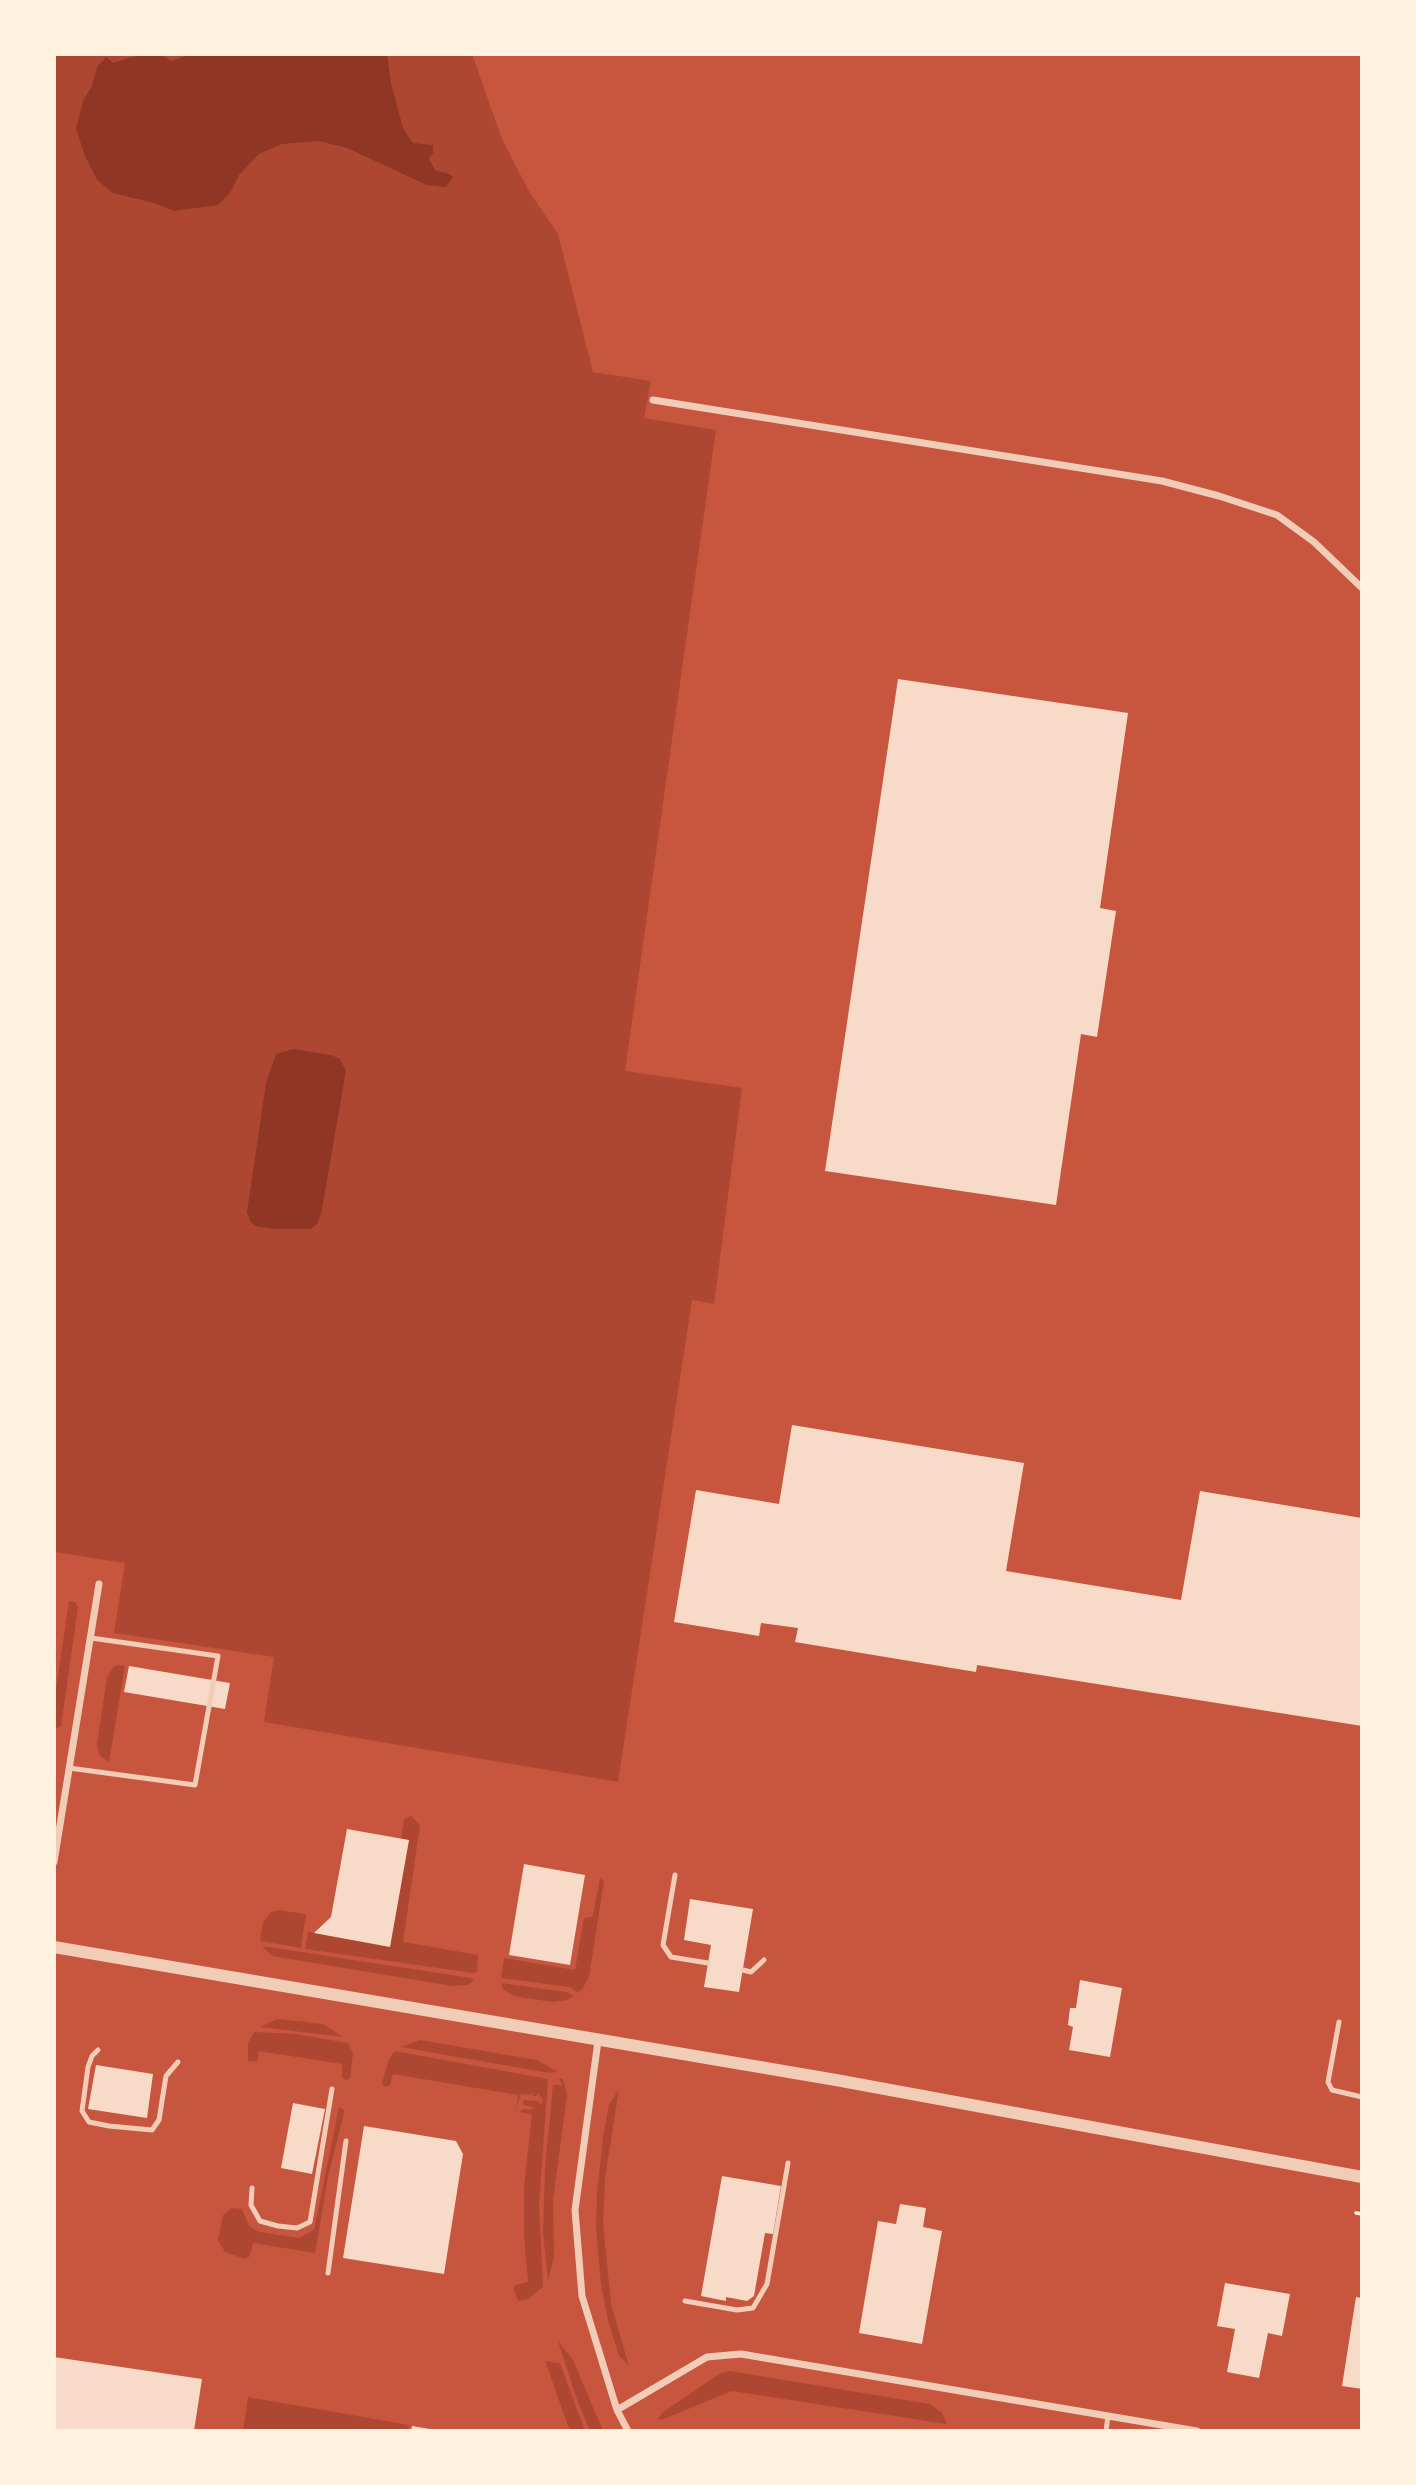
<!DOCTYPE html>
<style>
body{margin:0}
#map{position:relative;width:1416px;height:2485px;overflow:hidden;background:#c8553d;font-family:"IBM Plex Sans",sans-serif}
canvas{display:block}
.frame{position:absolute;inset:0;border:56px solid #fff3e0;pointer-events:none}
</style>
<div id="map">
<canvas width="1416" height="2485"></canvas>
<div class="frame"></div>
</div>
<script>
const context = document.querySelector('canvas').getContext('2d');
context.lineJoin = 'round';
function fill(path, color) { context.fillStyle = color; context.fill(path, 'evenodd'); }
const toPath = rows => new Path2D(rows.map(r => 'M' + r).join(''));
function strokePath(path, color, width, dash) { context.strokeStyle = color; context.lineWidth = width; context.lineCap = dash ? 'butt' : 'round'; context.setLineDash(dash || []); context.stroke(path); }
const green = toPath([
 [54,54,472,54,502,139,530,193,558,234,593,372,651,381,644,418,716,430,625,1071,742,1088,714,1304,692,1300,618,1782,264,1722,274,1657,114,1633,125,1563,54,1552],
 [69,1601,75,1602,78,1607,61,1726,54,1730,54,1703],
 [119,1665,125,1666,109,1762,99,1755,97,1744,107,1677,114,1666],
 [411,1816,420,1825,403,1942,478,1955,477,1972,473,1973,305,1949,308,1932,390,1946,409,1841,401,1839,404,1819],
 [600,1878,604,1881,589,1977,583,1988,578,1993,570,1987,501,1978,504,1958,575,1970,584,1918,591,1917,593,1915],
 [277,1910,306,1914,301,1948,260,1941,263,1922,271,1912],
 [262,1946,471,1978,474,1980,468,1985,453,1986,272,1956],
 [501,1983,566,1992,574,1996,567,2000,552,2002,514,1996,504,1990],
 [277,2019,323,2024,343,2037,260,2027],
 [254,2032,296,2034,348,2043,353,2053,350,2078,346,2080,342,2078,342,2064,259,2051,257,2061,248,2062,248,2043],
 [420,2040,537,2060,558,2072,549,2073,401,2047],
 [395,2051,548,2079,539,2205,543,2287,528,2299,518,2301,514,2290,515,2285,528,2282,524,2235,524,2186,532,2115,520,2112,523,2109,532,2110,533,2107,523,2105,524,2100,537,2101,541,2104,543,2100,538,2093,537,2096,532,2096,534,2093,532,2092,531,2095,521,2094,516,2108,518,2095,393,2074,390,2085,385,2087,382,2083,389,2059],
 [559,2078,563,2079,567,2095,553,2200,554,2256,548,2280,543,2233,545,2168,553,2085,562,2085],
 [619,2089,605,2178,603,2224,611,2304,629,2366,619,2356,608,2320,601,2285,596,2227,597,2193,603,2137,609,2105],
 [339,2107,344,2110,344,2113,328,2177,315,2253,253,2243,250,2256,245,2259,225,2252,218,2240,223,2215,232,2208,242,2209,249,2226,260,2232,299,2238,314,2230],
 [558,2341,573,2360,603,2431,590,2431,576,2397],
 [545,2361,560,2363,585,2431,570,2431],
 [730,2371,930,2404,942,2413,947,2424,732,2391,661,2420,658,2419,663,2412,675,2404,721,2373],
 [248,2397,409,2425,408,2431,243,2431]
]);
const water = toPath([
 [151,54,163,56,172,61,190,54,387,54,391,83,403,128,413,143,433,145,433,153,429,159,435,170,449,174,453,177,446,187,427,185,347,148,319,141,282,144,259,154,239,175,230,193,218,205,174,211,154,203,113,193,97,180,85,156,76,129,83,101,92,86,97,67,106,57,113,63,132,57],
 [293,1049,331,1055,340,1059,346,1071,321,1214,317,1224,311,1229,274,1229,255,1226,250,1221,247,1212,266,1083,276,1054]
]);
const building = toPath([
 [898,679,1128,713,1100,908,1116,911,1097,1037,1081,1034,1056,1205,825,1171],
 [792,1425,1024,1463,1006,1571,1181,1600,1200,1491,1362,1518,1362,1726,977,1665,976,1672,795,1642,798,1628,761,1623,759,1636,674,1622,696,1490,779,1504],
 [129,1666,230,1683,225,1709,124,1692],
 [347,1829,409,1840,390,1947,314,1933,331,1917],
 [524,1864,585,1875,570,1965,509,1955],
 [690,1899,753,1909,739,1992,704,1987,711,1945,684,1940],
 [1080,1980,1122,1988,1110,2057,1069,2050,1073,2027,1068,2025,1069,2016,1070,2008,1076,2008],
 [96,2065,153,2074,147,2118,88,2109],
 [293,2103,325,2109,312,2174,281,2168],
 [364,2126,456,2141,463,2154,444,2274,343,2258],
 [722,2176,781,2186,773,2234,765,2233,754,2296,747,2301,726,2297,726,2301,701,2296],
 [900,2204,926,2208,923,2227,942,2231,922,2344,859,2333,878,2221,896,2224],
 [1225,2283,1290,2294,1282,2336,1268,2333,1259,2378,1227,2372,1235,2329,1217,2326],
 [1356,2297,1362,2298,1362,2389,1342,2386],
 [54,2357,202,2379,194,2431,54,2431],
 [412,2426,430,2429,430,2431,411,2431]
]);
const path = toPath([
 [1356,2213,1362,2214]
]);
const service = toPath([
 [69,1768,195,1785,218,1656,91,1638],
 [675,1875,663,1945,671,1957,708,1963],
 [743,1970,751,1972,764,1960],
 [1339,2022,1328,2082,1332,2090,1362,2097],
 [98,2050,92,2056,88,2067,82,2111,89,2122,109,2126,152,2130,159,2120,166,2076,178,2062],
 [252,2188,251,2205,260,2221,278,2226,297,2228,310,2222,332,2089],
 [328,2273,346,2141],
 [685,2301,737,2310,753,2308,767,2284,788,2163],
 [1106,2431,1108,2416]
]);
const minor = toPath([
 [653,400,1162,481,1219,496,1277,515,1314,542,1362,588],
 [54,1862,99,1584],
 [598,2041,575,2210,582,2296,617,2410,628,2431],
 [617,2410,707,2357,741,2354,1197,2431]
]);
const tertiary = toPath([
 [54,1947,836,2080,1362,2177]
]);
fill(green, '#ae4732');
fill(water, '#8f3625');
fill(building, '#f7dbc8');
strokePath(path, '#fff3e0', 3.5);
strokePath(service, '#f1ccb7', 5);
strokePath(minor, '#f1ccb7', 7);
strokePath(tertiary, '#f1ccb7', 12);
</script>
